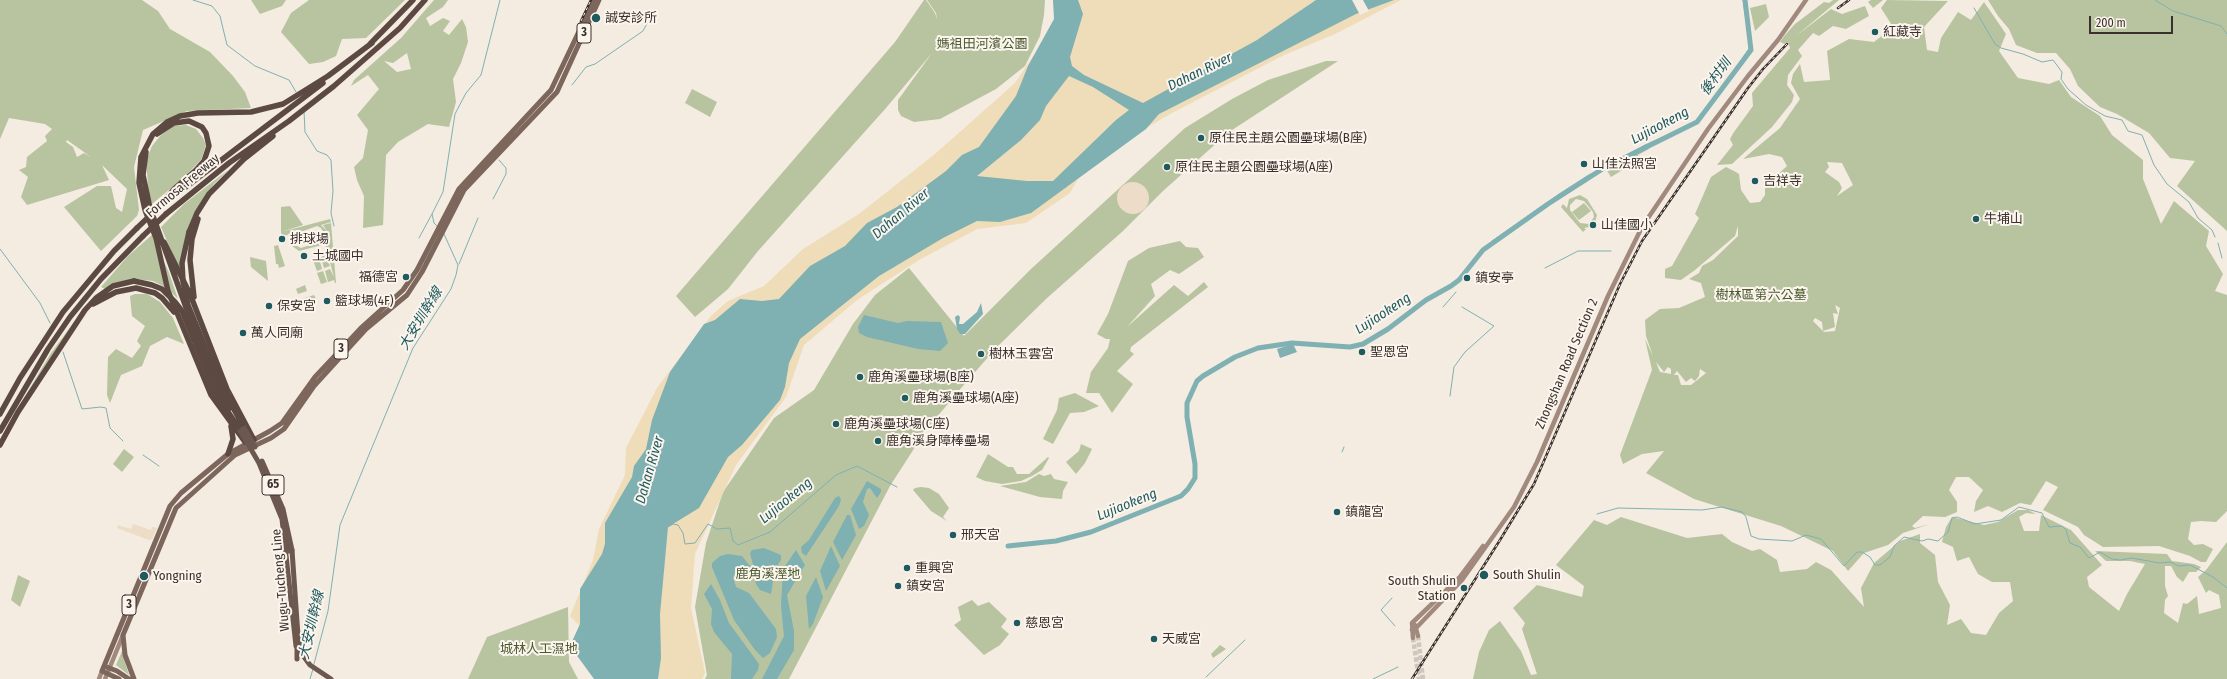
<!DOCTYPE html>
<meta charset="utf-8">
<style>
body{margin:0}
#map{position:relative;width:2227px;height:679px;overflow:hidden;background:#f4ebe1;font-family:"Fira Sans Condensed",sans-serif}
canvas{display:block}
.scale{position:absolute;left:2089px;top:16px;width:84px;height:18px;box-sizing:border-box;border:2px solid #3b302b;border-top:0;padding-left:5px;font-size:12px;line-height:14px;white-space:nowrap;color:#3b302b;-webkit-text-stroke:3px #fbf5ee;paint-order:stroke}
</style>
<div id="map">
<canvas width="2227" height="679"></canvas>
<div class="scale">200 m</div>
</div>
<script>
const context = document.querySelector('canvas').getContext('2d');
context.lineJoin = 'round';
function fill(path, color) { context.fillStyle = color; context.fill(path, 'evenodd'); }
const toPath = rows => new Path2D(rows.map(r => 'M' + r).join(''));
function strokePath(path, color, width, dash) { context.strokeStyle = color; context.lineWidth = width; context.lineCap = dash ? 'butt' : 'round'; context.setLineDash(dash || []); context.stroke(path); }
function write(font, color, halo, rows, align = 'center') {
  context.font = font + ' "Fira Sans Condensed","Noto Sans TC",sans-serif'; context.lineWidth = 4; context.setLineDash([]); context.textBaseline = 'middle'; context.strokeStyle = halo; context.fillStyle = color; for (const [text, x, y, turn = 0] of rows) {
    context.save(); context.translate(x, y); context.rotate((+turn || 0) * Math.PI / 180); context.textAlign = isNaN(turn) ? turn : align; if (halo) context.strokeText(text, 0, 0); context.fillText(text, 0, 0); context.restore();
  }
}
const green = toPath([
 [0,0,142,0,158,11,170,29,210,52,233,76,245,92,251,108,187,111,143,130,134,167,139,210,137,216,101,251,64,207,97,186,111,186,116,208,122,212,127,189,102,165,109,180,27,205,21,197,28,177,19,170,26,167,27,157,47,141,45,136,52,129,45,124,9,118,0,139],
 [67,140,91,157,84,153,77,157,73,147,66,142],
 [251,0,286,0,282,6,260,14],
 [309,0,405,0,366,38,342,39,336,56,323,62,309,64,281,32,291,13],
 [434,0,448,0,443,7,426,18,430,26,443,18,450,21,443,31,449,35,462,19,466,27,468,42,461,63,453,79,456,102,449,127,428,124,398,142,386,155,383,225,363,228,364,196,357,180,354,167,363,158,368,130,357,115,379,89,368,75,351,86,354,80,401,38],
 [407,53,411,69,397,72,384,61,393,63],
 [924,0,926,0,935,13,937,19,936,13,927,0,1045,0,1044,15,1040,36,1025,66,996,89,940,119,914,122,901,116,898,110,898,100,932,53,886,108,758,251,728,289,695,317,676,296,895,42],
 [1833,0,1839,0,1796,36,1831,9,1842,14,1865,6,1869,16,1846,29,1833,26,1819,36,1813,33,1798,50,1802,56,1788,75,1787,85,1794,95,1792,102,1772,127,1732,164,1717,165,1733,145,1730,139,1734,132,1753,106,1752,93,1790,48,1788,42,1785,44,1780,42,1785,35,1795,24,1824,2,1829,3],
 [1871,0,1883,0,1873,8,1868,2],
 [1887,0,1948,1,1924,27,1927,50,1938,52,1941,38,1958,12,1971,20,1984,2,2006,34,1999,51,2018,78,2049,84,2059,80,2071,97,2100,116,2112,135,2143,160,2143,179,2161,224,2174,201,2209,231,2206,246,2223,274,2215,291,2227,295,2227,511,2216,522,2201,521,2191,522,2188,539,2194,545,2203,544,2213,549,2206,562,2201,562,2190,556,2159,546,2103,547,2084,535,2078,527,2043,510,2058,487,2046,481,2031,505,2020,503,2002,512,1988,506,1974,512,1976,501,1983,490,1969,477,1956,477,1949,490,1957,502,1957,512,1945,517,1923,516,1912,526,1915,528,1930,524,1903,533,1888,545,1864,553,1848,571,1833,551,1781,526,1694,499,1646,473,1664,451,1642,454,1623,464,1620,455,1652,370,1645,339,1653,356,1646,336,1645,320,1660,309,1679,308,1705,297,1701,283,1689,279,1699,273,1702,266,1713,260,1738,236,1738,226,1735,236,1695,270,1681,280,1665,278,1665,269,1672,266,1699,218,1695,214,1711,177,1726,167,1734,171,1739,174,1741,190,1750,203,1760,202,1765,195,1765,186,1787,166,1782,157,1769,154,1743,159,1780,128,1800,99,1791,83,1793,74,1800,64,1804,82,1830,80,1827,51,1849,39,1874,42,1893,27,1881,8],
 [1827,162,1842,163,1853,185,1837,196,1842,188,1839,182,1825,172,1829,167],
 [1835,305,1840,308,1835,331,1824,332,1813,321,1815,318,1822,322,1823,331,1835,327,1833,313,1838,314],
 [1656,362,1664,372,1668,367,1671,369,1671,374,1660,372],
 [1700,369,1706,373,1691,385,1681,385,1678,375,1674,375,1677,371,1686,382,1691,378,1695,381,1699,376],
 [1988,0,2227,0,2227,231,2177,186,2195,161,2170,158,2149,133,2117,114,2100,107,2078,86,2070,69,2056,53,2037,53,2016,45,2009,29,1998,16],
 [1766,4,1769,17,1755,31,1750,8],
 [1326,61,1338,61,1229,132,1163,191,1123,231,1047,298,997,347,962,387,926,430,890,486,789,679,705,679,707,675,695,607,706,543,723,492,774,418,814,390,853,324,875,295,909,268,964,336,1031,269,1185,128,1232,99,1268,80],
 [692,89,717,102,710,117,685,103],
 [186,125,196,129,203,138,206,145,201,160,182,179,152,204,149,195,146,161,152,146,161,135,174,126],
 [1647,144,1649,149,1638,155,1639,160,1611,177,1604,166],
 [228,170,214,184,196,210,190,223,179,269,161,227,184,204],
 [1580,195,1587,199,1597,215,1595,222,1589,227,1584,228,1586,229,1583,232,1561,207,1563,204,1567,208,1569,199],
 [1576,199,1584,201,1593,212,1594,217,1589,224,1580,223,1570,210,1570,205],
 [1584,203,1591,211,1579,220,1572,212],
 [290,206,303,225,281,232,281,207],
 [330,219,331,222,321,225,326,230,327,236,322,245,299,251,292,246,291,234,282,236,281,232],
 [317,226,321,228,324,233,322,241,301,248,295,245,293,241,295,234],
 [331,223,336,283,335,283,334,280,328,282,325,271,330,269,334,277,325,244,329,234,323,225],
 [153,234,165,287,153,281,135,279,105,289,101,287,128,256],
 [1180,241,1186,247,1198,248,1204,257,1179,274,1170,270,1151,284,1155,296,1127,327,1174,285,1188,296,1204,282,1208,287,1131,347,1130,351,1134,354,1117,371,1133,384,1112,413,1099,393,1086,393,1091,372,1108,348,1110,339,1106,339,1097,334,1108,314,1128,261,1149,248],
 [278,245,285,266,279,268,278,264,276,264,274,246],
 [326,255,330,266,324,268,321,257],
 [250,257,266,261,268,281,251,267],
 [319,258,322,269,317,271,313,260],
 [163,260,168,270,178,299,170,291],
 [323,271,327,282,321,284,317,273],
 [305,285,307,291,298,294,296,289],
 [135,294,147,294,160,302,173,318,184,344,167,337,150,346,142,366,121,375,110,403,107,395,108,357,116,349,132,358,141,346,137,341,145,326,132,316,130,296],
 [314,295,316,299,304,303,302,299],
 [77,318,18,408,51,353],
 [1075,393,1099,406,1084,412,1070,413,1053,444,1043,439,1057,410,1059,398],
 [1081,444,1092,449,1085,463,1076,474,1066,462,1079,451],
 [124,449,134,457,122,472,113,464],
 [988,454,1008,467,1013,467,1017,474,1029,474,1048,457,1049,458,1042,470,1032,476,1021,481,1002,484,985,481,976,477],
 [1039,474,1044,476,1051,474,1054,479,1068,482,1063,491,1062,499,1040,497,1000,486,1026,482],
 [921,487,929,488,939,494,949,508,943,517,947,521,931,511,913,490,915,488],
 [2018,510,2028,510,2036,514,2026,513,2019,517,2024,531,2039,531,2041,515,2071,530,2102,565,2087,577,2089,587,2119,611,2127,594,2145,564,2130,561,2106,561,2095,551,2167,554,2172,561,2194,564,2201,567,2196,572,2189,572,2183,582,2177,577,2171,566,2165,566,2165,586,2168,596,2165,600,2164,613,2178,623,2183,603,2187,604,2197,596,2199,614,2221,608,2219,595,2209,590,2206,593,2198,577,2206,570,2227,542,2227,679,1473,679,1479,652,1489,630,1500,621,1521,651,1531,675,1537,674,1522,629,1525,623,1513,608,1537,585,1582,597,1584,586,1556,565,1594,520,1607,525,1621,517,1687,538,1722,534,1732,542,1752,551,1760,549,1777,560,1780,572,1807,569,1816,562,1831,570,1864,607,1861,588,1874,563,1900,541,1920,534,1920,543,1935,555,1938,582,1950,605,1947,625,1961,619,1971,633,1986,635,1999,613,2013,601,2010,582,1992,582,1978,574,1969,557,1957,561,1953,547,1942,542,1946,527,1952,517,1984,525,1998,522],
 [18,575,30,581,20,607,11,600],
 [972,600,978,606,989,602,1007,619,1001,627,1009,634,1000,645,984,655,954,625,961,620,958,607],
 [568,607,569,662,578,679,468,679,487,637],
 [1220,645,1226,649,1213,658,1211,654],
 [122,651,125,663,129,675,116,665]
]);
const sand = toPath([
 [1071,0,1401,0,1335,34,1284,55,1170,114,1087,163,1070,193,1026,223,977,229,919,260,857,300,804,345,786,397,736,465,695,554,691,608,705,673,702,679,631,679,570,616,593,560,599,529,625,475,626,448,657,388,711,316,728,301,764,286,803,249,859,214,935,154,1015,83]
]);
const plaza = toPath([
 '1117 198a16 16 0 1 1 32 0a16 16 0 1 1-32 0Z',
 [133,524,151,530,152,527,157,528,152,539,149,540,117,528,118,525,131,529]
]);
const water = toPath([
 [1053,0,1078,0,1083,14,1070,57,1072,66,1084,75,1143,103,1257,40,1316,0,1394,0,1356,14,1159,114,1146,129,1031,213,1000,222,977,221,943,238,879,276,800,339,789,363,785,387,780,400,742,445,728,457,699,508,668,527,660,614,661,658,658,679,594,679,570,646,580,624,580,589,602,554,605,544,605,523,632,477,634,466,646,449,652,420,670,372,704,324,715,320,740,299,762,301,779,299,810,266,845,246,867,223,897,207,946,171,962,155,979,147,1016,96,1028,66,1054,19],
 [1069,76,1093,87,1129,110,1116,120,1053,181,1027,181,977,176,1021,140,1040,120,1046,106],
 [981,303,983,314,965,334,960,334,957,329,955,317,958,315,960,317,959,324,963,324,977,312],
 [864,315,898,323,907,321,941,322,948,343,940,351,918,349,867,337,859,333,858,327],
 [1293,344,1297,352,1280,358,1277,349],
 [867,481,881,489,881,492,877,498,870,488,867,489,863,502,869,515,864,526,859,529,851,509],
 [839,496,841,500,839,506,806,556,802,553,801,547,809,540,835,498],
 [847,515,850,515,856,535,842,560,833,542],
 [831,546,840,566,826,591,820,571],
 [764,548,781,555,781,560,775,569,771,594,760,590,756,584,753,572,747,567,737,569,733,577,736,587,749,593,776,629,777,637,770,653,763,658,755,650,734,620,712,567,712,563,720,556,728,554,742,556,750,566,753,565,750,553,752,550],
 [796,550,805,565,787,595,794,631,794,650,777,679,762,679,784,636,781,606,783,569],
 [816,577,823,597,813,624,809,629,806,596],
 [711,584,720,600,729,623,759,664,758,670,752,679,731,679,732,654,714,632,711,624,712,609,704,594]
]);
const pier = toPath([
 [1352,0,1363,0,1369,11,1360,15]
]);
const stream = toPath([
 [193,0,212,6,220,16,227,45,255,66,289,80,296,92],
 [2155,0,2173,11,2221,26,2227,34],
 [1974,8,1995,44,2001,48,2023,54,2042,62,2053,60,2062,72,2061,79,2068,89,2086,105,2105,116,2122,120,2128,131,2142,135,2154,165,2167,184,2189,202,2198,218,2212,230,2215,237],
 [572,85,586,67,595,64,643,31,650,18],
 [304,111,305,132,317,151,327,155,331,160,333,191,331,213,334,226],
 [493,199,506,174,506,168,499,160],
 [438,227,434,223,432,214,443,192,455,114,466,93,481,75,500,0],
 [419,238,432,214],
 [1492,241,1559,194,1587,176,1645,145,1695,123,1721,90,1750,47,1743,0],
 [2218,243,2222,258],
 [0,249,40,303,50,323],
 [459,264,478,218],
 [1545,268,1578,251,1611,251],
 [1443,307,1456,292],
 [63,352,82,409,101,407,106,408,110,428,123,441],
 [1450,396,1454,367,1465,352,1494,326,1462,307],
 [1342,452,1344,447],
 [143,455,159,466],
 [1597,514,1618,508,1702,510,1722,507,1742,512,1746,517,1751,536,1759,539,1792,541,1806,535,1821,539,1844,566,1857,552,1862,552,1870,557,1875,565,1880,565,1890,557,1894,546,1904,537,1922,541,1928,539,1938,541,1948,532,1952,518,1957,517,1975,524,2001,520,2019,507,2042,513,2049,527,2062,526,2066,530,2070,543,2080,547,2089,558,2100,552,2112,559,2120,560,2132,558,2159,563,2170,562,2179,566,2190,565,2213,577,2227,588],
 [668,527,673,524,678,525,683,533,685,544,695,543,708,524,717,529,730,528,733,541,738,545,770,532,836,475,857,466,897,487],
 [1392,598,1381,610,1395,626],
 [314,664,328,611,340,525,413,348,451,289,456,275,458,265,444,234],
 [1206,677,1245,640],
 [310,679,313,669],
 [1373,679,1398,667]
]);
const river = toPath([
 [1008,546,1056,541,1091,532,1181,496,1188,489,1195,478,1195,464,1187,417,1187,403,1197,381,1203,376,1235,357,1258,348,1292,343,1350,347,1363,344,1388,329,1426,300,1451,286,1459,280,1483,250,1548,204,1604,168,1697,122,1751,50,1745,0]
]);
const secondaryTunnel = toPath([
 [1418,636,1423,679],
 [1413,638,1419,679]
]);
const secondary = toPath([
 [1415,625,1418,636],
 [1412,630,1417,627,1462,580,1514,507,1537,462,1608,296,1642,227,1708,129,1748,76,1778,40,1806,0],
 [1413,638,1412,623,1459,578,1483,546],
 [99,679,102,671],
 [105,679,123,635]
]);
const primary = toPath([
 [104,666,117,671,129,679],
 [119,679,102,671,170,506,181,493,228,454,270,431,282,423,315,377,362,327,403,290,417,270,459,189,551,90,594,0],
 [134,679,125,655,123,635,176,508,235,455,271,438,284,429,314,386,366,329,407,295,422,272,464,190,557,92,599,0]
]);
const trunk = toPath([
 [285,534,289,551],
 [292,550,298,636,304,654],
 [297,646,297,659]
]);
const motorway = toPath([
 [370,44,413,0],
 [157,134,174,123,189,121,202,127,206,133,209,146,204,161,196,170,174,189,159,207],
 [146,152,143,175,150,208,196,335,220,391,230,408],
 [166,202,323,83],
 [166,214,229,163,289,121,334,86,400,28,425,0],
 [189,232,197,213,209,194,244,159,273,136],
 [164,242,190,294,227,389,254,440],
 [194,297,190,260,192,239,198,219],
 [93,304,116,292,136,288,155,293,162,298,174,312],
 [0,414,20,378,63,312,114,251,137,228],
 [0,431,48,349,70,317,101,279,143,236],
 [245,442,211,395,168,291,156,238,145,210,139,183,141,157,153,134,167,122,180,116,198,113,251,112,283,104,328,76,372,43],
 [0,445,18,412,85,310,96,298,113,286,134,281],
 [228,454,233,439,231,426]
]);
const rail = toPath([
 [1838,8,1849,0],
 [581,21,591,0],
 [1412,679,1500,540,1534,484,1620,284,1642,241,1748,88,1763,69,1787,44]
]);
const trunkBridge = toPath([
 [242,424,255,447],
 [238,427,259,463,282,519,296,646,310,665,331,679],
 [262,461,283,509,292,550]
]);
const motorwayBridge = toPath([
 [137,228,159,207],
 [189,232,182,263,183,282,188,305,222,388,242,424],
 [143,236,166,214],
 [134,281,152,285,162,289,175,302,182,311,215,392,238,427]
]);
const markers = [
 [596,18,5,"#1f5a5e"],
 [1875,32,4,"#1f5a5e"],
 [1201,138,4,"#1f5a5e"],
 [1584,164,4,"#1f5a5e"],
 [1167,167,4,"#1f5a5e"],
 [1755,181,4,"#1f5a5e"],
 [1976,219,4,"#1f5a5e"],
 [1593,225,4,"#1f5a5e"],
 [282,239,4,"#1f5a5e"],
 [304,256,4,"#1f5a5e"],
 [406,277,4,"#1f5a5e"],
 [1467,278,4,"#1f5a5e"],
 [327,301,4,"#1f5a5e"],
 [269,306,4,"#1f5a5e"],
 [243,333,4,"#1f5a5e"],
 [1362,352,4,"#1f5a5e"],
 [981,354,4,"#1f5a5e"],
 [860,377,4,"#1f5a5e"],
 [905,398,4,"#1f5a5e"],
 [836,424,4,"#1f5a5e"],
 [878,441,4,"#1f5a5e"],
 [1337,512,4,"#1f5a5e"],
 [953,535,4,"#1f5a5e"],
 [907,568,4,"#1f5a5e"],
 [1484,575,5,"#1f5a5e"],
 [144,576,5,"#1f5a5e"],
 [898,586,4,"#1f5a5e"],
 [1464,588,4,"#1f5a5e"],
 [1017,623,4,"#1f5a5e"],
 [1154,639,4,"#1f5a5e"]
];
const shields = [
 [584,33,14],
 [341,349,14],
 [273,485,22],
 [129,605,14]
];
const shieldNames = [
 ["3",584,33],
 ["3",341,349],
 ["65",273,485],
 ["3",129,605]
];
const poiNames = [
 ["誠安診所",605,18],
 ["紅藏寺",1883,32],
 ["原住民主題公園壘球場(B座)",1209,138],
 ["山佳法照宮",1592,164],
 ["原住民主題公園壘球場(A座)",1175,167],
 ["吉祥寺",1763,181],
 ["牛埔山",1984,219],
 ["山佳國小",1601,225],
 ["排球場",290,239],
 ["土城國中",312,256],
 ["福德宮",398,277,"right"],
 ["鎮安亭",1475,278],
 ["籃球場(4F)",335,301],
 ["保安宮",277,306],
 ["萬人同廟",251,333],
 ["聖恩宮",1370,352],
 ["樹林玉雲宮",989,354],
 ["鹿角溪壘球場(B座)",868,377],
 ["鹿角溪壘球場(A座)",913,398],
 ["鹿角溪壘球場(C座)",844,424],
 ["鹿角溪身障棒壘場",886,441],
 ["鎮龍宮",1345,512],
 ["邢天宮",961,535],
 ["重興宮",915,568],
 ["South Shulin",1493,575],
 ["Yongning",153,576],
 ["South Shulin",1456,581,"right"],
 ["Station",1456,596,"right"],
 ["鎮安宮",906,586],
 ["慈恩宮",1025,623],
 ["天威宮",1162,639]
];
const parkNames = [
 ["媽祖田河濱公園",982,44],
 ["樹林區第六公墓",1761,295],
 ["鹿角溪溼地",768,574],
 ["城林人工濕地",539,649]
];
const streetNames = [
 ["Formosa Freeway",183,186,-40],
 ["Zhongshan Road Section 2",1567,364,-67],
 ["Wugu-Tucheng Line",281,580,-95]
];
const waterNames = [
 ["Dahan River",1200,72,-26],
 ["後村圳",1716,77,-54],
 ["Lujiaokeng",1660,126,-28],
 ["Dahan River",901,214,-40],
 ["Lujiaokeng",1383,314,-33],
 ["大安圳幹線",421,319,-59],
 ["Dahan River",650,470,-74],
 ["Lujiaokeng",786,501,-39],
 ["Lujiaokeng",1127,505,-22],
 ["大安圳幹線",312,625,-77]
];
fill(green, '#b8c4a0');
fill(sand, '#efdcb8');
fill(plaza, '#ecdcc8');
fill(water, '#7fb0b2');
fill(pier, '#f4ebe1');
strokePath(stream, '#7fb0b2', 1);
strokePath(river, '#7fb0b2', 5);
strokePath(secondaryTunnel, '#cfc6bd', 4.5, [4.5, 2]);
strokePath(secondary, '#a18a7d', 4.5);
strokePath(primary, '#7d675c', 5);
strokePath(trunk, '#6c584f', 5);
strokePath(motorway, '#5c4a42', 5.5);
strokePath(rail, '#3b302b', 2.5);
strokePath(rail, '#fbf5ee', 1, [3]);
strokePath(trunkBridge, '#6c584f', 5);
strokePath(motorwayBridge, '#5c4a42', 5.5);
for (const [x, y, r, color] of markers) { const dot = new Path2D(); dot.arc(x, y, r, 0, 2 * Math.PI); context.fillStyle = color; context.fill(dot); strokePath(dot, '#fbf5ee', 1.5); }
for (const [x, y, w] of shields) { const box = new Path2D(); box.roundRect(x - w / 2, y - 10, w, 20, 3); context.fillStyle = '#fbf5ee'; context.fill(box); strokePath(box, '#3b302b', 1); }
write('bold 12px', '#3b302b', null, shieldNames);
write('13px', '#3b302b', '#fbf5ee', poiNames, 'left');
write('13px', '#4a5a2e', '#fbf5ee', parkNames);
write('13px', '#3b302b', '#fbf5ee', streetNames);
write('italic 14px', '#1f5a5e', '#fbf5ee', waterNames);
</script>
